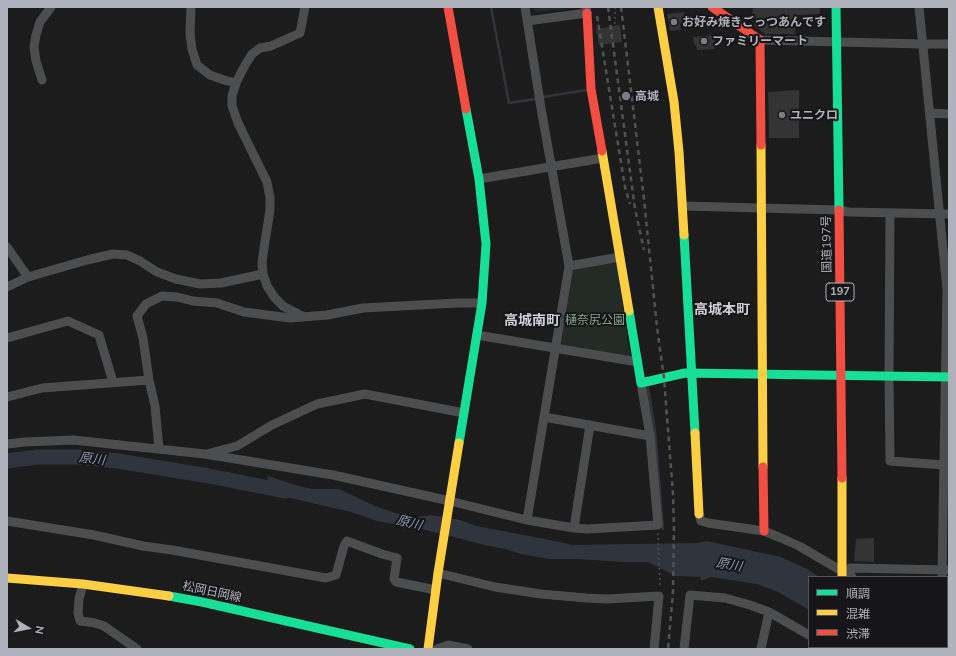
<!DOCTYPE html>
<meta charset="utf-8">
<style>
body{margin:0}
#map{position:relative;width:956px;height:656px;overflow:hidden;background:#1c1c1c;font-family:Mulish,"Noto Sans JP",sans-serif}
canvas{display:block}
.frame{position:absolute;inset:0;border:8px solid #afb1bb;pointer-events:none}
.legend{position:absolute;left:808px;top:576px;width:140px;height:72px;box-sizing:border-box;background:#161618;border:1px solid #535459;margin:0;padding:5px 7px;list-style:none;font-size:12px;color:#afb1bb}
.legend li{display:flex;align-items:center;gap:8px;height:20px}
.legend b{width:20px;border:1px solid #535459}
.north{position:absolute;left:8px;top:608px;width:40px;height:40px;-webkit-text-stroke:3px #161618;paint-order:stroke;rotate:100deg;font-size:11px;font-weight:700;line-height:16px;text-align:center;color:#afb1bb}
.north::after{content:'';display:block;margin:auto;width:14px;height:18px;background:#afb1bb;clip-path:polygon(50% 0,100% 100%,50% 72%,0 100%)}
</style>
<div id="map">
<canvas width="956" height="656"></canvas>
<div class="frame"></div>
<ul class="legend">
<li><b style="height:5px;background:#16e098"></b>順調</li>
<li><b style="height:5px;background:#ffcf43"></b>混雑</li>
<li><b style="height:5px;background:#f24e42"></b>渋滞</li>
</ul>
<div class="north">N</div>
</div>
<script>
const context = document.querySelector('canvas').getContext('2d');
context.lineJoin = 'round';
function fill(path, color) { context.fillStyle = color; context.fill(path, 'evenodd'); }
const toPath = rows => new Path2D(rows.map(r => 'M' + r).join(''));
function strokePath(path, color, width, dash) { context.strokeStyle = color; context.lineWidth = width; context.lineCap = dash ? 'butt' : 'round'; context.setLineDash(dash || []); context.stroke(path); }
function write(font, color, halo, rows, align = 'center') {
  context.font = font + ' Mulish,"Noto Sans JP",sans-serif'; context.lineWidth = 4; context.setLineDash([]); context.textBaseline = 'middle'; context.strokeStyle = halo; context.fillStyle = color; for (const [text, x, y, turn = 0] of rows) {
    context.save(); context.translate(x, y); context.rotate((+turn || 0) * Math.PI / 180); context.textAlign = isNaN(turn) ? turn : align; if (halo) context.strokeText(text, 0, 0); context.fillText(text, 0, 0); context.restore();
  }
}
const green = toPath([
 [533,7,578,7,536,12,534,10],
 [613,262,617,265,630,357,563,345,561,341,572,272,575,269]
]);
const water = toPath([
 [268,476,292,484,311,489,339,489,375,506,402,515,418,517,431,515,460,520,476,526,550,540,573,545,698,543,706,541,781,557,807,569,819,577,809,577,809,610,778,592,757,584,711,577,700,581,701,577,676,576,648,562,624,562,577,559,549,559,521,554,505,549,485,545,426,530,377,521,351,512,265,492]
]);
const stream = toPath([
 [491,7,509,103,535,99],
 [543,97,587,90],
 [648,388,655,431,663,529]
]);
const river = toPath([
 [7,461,37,457,78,457,118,461,209,476,285,491]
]);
const building = toPath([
 [753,7,820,7,820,14,797,15,795,34,765,34,755,27,752,17],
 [684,12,685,23,680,24,681,30,670,31,667,14],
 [620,25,622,42,599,45,596,29],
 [714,35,715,49,697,50,696,45,694,45,693,37],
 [799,90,799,138,769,138,768,92],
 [874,538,874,562,854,561,856,539]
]);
const path = toPath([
 [615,7,615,26],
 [658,533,660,587]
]);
const street = toPath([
 [191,7,190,33,192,49,197,65,210,75,224,80,236,83],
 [525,7,541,108,569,266,527,520],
 [919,7,947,289,942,577],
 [527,21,587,13,586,7],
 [760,40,922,44,949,44],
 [42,80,36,61,34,47,36,35,40,22,51,7],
 [930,113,949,114],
 [479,179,603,158],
 [682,206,839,210,848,212,949,214],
 [890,213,889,376,890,461,944,465],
 [7,247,28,277],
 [569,266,620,257],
 [7,287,28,277,87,260,113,254,127,255,140,261,157,272,176,279,200,284,221,283,263,274],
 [304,317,283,306,275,298,267,286,263,274,262,263,264,248,270,210,270,198,267,182,238,123,232,106,232,96,236,83,244,67,252,54,260,48,271,46,300,33,305,7],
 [477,335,638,362],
 [7,338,68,321,99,335,113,382],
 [7,397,42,388,149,380],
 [544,417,650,436],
 [7,444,25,442,73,440,205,454,333,475,450,501,494,512,527,520,574,528,587,529,658,525,650,436,641,383],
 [159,449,155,406,149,380,143,338,137,316,146,304,162,296,177,297,193,301,217,303,244,312,290,318,327,315,363,308,457,303,482,303],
 [210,453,237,446,272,425,317,404,365,394,464,413],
 [699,514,701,521,708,523,764,531,781,538,799,546,852,577],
 [7,521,94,535,143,546,172,550,326,578,336,575,344,546,347,541,382,554,397,558,394,579,396,582,436,590],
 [574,528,590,425],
 [850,568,949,570],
 [438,573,495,587,541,594,586,598,607,599,659,596,654,649],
 [83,584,79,599,78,613,80,621,95,623,104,626,137,649],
 [827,647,829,649],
 [927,647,928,649],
 [437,649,448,645,468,649],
 [684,649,690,595,725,598,750,605,769,612,809,635],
 [761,649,769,612]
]);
const fast = toPath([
 [836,7,839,210],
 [684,235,695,433],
 [629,311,641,383,685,373,949,377],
 [459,443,482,303,486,244,479,179,466,109],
 [169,596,202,602,410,649]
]);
const slow = toPath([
 [658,7,674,102,679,152,684,235],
 [761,145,763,467],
 [602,151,629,311],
 [695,433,699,514],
 [842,478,842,577],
 [7,578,83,584,169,596],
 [428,649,438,573,459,443]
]);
const jam = toPath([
 [448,7,466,109],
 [712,7,760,40,761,145],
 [587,13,591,89,602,151],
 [839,210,842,478],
 [763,467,764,531],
 [842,647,842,649]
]);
const rail = toPath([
 [608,7,635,209,644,250],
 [621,7,644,199,657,327,664,378,673,494,674,529,673,592,668,649],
 [597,16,625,187,630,204]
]);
const markers = [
 [674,22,4,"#7c7d83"],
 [704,41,4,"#7c7d83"],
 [626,96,5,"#7c7d83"],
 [782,115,4,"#7c7d83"]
];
const shields = [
 [840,292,28]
];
const shieldNames = [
 ["197",840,292]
];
const poiNames = [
 ["お好み焼きごっつあんです",682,22],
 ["ファミリーマート",712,41],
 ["高城",635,96],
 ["ユニクロ",790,115]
];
const streetNames = [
 ["国道197号",827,244,-91],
 ["松岡日岡線",212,592,12]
];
const parkNames = [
 ["樋奈尻公園",595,320]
];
const waterNames = [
 ["原川",92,459,7],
 ["原川",409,523,14],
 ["原川",729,565,10]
];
const quarterNames = [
 ["高城本町",722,310],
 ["高城南町",532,321]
];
fill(green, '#242b26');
fill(water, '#30353d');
strokePath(stream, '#30353d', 2.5);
strokePath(river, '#30353d', 15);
fill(building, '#343434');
strokePath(path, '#4d4e50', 1.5, [2, 3]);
strokePath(street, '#4c4d4e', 9);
strokePath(fast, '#16e098', 9);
strokePath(slow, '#ffcf43', 9);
strokePath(jam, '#f24e42', 9);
strokePath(rail, '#525255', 2.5, [5, 4]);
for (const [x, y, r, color] of markers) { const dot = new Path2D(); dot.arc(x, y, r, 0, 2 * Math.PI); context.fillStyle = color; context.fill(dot); strokePath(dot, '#161618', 1.5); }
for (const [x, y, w] of shields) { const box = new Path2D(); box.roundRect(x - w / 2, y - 9, w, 18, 3); context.fillStyle = '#161618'; context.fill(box); strokePath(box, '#afb1bb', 1); }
write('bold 11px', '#afb1bb', null, shieldNames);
write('bold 12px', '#afb1bb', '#161618', poiNames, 'left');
write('12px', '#afb1bb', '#161618', streetNames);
write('12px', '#87a48d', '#161618', parkNames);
write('italic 13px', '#899ab2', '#161618', waterNames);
write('bold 14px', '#cfd0d7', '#161618', quarterNames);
</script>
